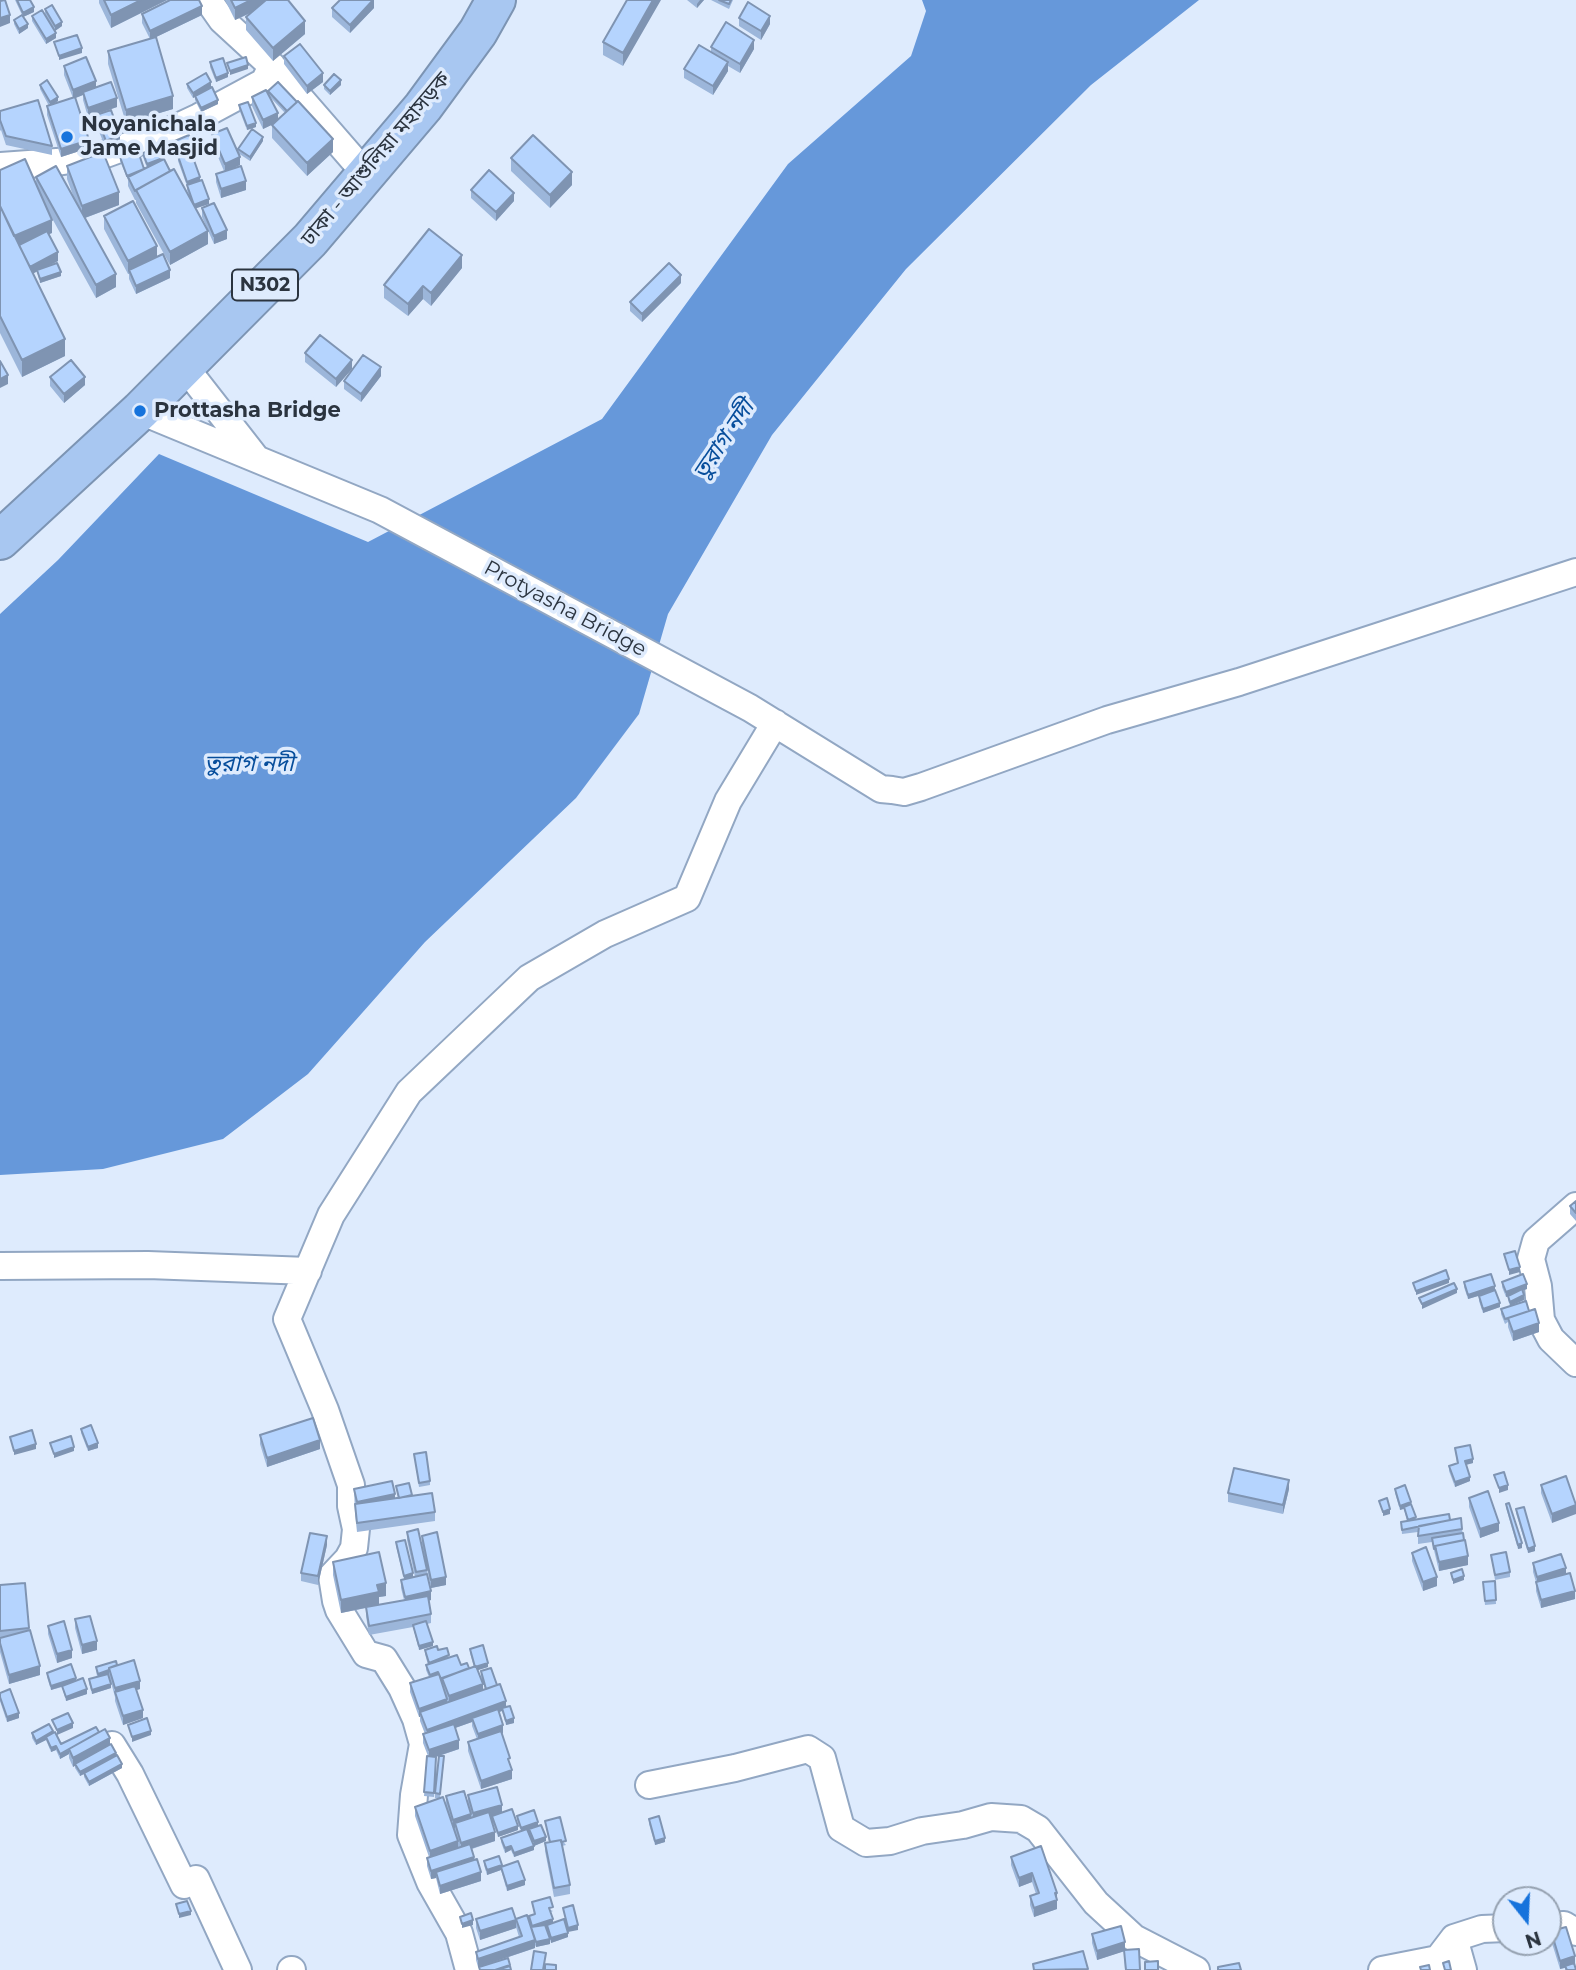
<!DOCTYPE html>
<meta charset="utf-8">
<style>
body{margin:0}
#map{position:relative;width:1576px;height:1970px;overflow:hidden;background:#deebfd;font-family:Montserrat,sans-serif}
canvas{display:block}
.north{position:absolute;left:1492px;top:1886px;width:70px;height:70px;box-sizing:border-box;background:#deebfd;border:2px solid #96a2b1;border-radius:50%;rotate:162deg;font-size:19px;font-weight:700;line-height:28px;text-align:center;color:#2b343f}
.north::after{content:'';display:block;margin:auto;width:24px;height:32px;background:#1673dc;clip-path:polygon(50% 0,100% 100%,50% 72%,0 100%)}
</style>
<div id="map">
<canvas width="1576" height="1970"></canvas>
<div class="north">N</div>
</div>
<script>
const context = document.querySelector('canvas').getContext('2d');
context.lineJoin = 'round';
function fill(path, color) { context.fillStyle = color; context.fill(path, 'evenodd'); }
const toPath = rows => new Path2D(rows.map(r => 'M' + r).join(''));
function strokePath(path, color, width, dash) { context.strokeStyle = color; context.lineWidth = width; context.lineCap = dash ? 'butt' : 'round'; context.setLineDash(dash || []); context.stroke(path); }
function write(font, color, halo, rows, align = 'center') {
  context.font = font + ' Montserrat,"Noto Sans Bengali",sans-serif'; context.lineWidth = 7; context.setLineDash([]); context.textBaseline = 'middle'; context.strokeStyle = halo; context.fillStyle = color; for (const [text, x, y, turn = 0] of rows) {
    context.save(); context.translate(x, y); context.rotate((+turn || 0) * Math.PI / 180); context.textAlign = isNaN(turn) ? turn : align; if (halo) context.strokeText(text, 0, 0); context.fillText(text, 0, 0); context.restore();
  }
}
const water = toPath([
 [922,0,1199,0,1091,85,906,269,772,435,668,614,639,714,576,798,425,942,308,1074,223,1139,103,1169,0,1175,0,614,58,560,159,454,368,542,602,419,788,164,911,56,926,11]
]);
const minor = toPath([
 [208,0,222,20,272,66,365,173],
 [0,166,57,162,103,155,169,131,199,117,264,82,272,66],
 [184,366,255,457],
 [140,411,380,510,750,708,881,789,892,790,904,792,921,787,1107,720,1239,682,1576,572],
 [1576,1206,1536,1241,1531,1259,1538,1286,1541,1320,1551,1339,1576,1363],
 [0,1266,148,1265,308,1271],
 [112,1745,130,1774,184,1885,196,1879,238,1970],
 [649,1785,735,1768,808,1749,822,1758,841,1828,866,1843,890,1841,922,1831,963,1825,991,1817,1021,1819,1038,1829,1096,1903,1134,1938,1196,1970],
 [1548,1926,1564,1925,1576,1932],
 [1454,1938,1463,1970],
 [291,1970,292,1970],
 [469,1970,459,1933,430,1882,411,1835,414,1795,423,1744,416,1719,402,1688,384,1659,366,1654,339,1610,336,1601,332,1576,348,1559,354,1548,356,1529,351,1506,351,1485,325,1410,287,1319,331,1215,409,1092,529,978,605,934,687,898,728,801,775,723],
 [1382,1970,1438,1959,1454,1938,1482,1929,1506,1928]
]);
const highway = toPath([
 [0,540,140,411,310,240,423,107,478,32,496,0]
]);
const wall = toPath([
 [15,0,30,0,34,12,23,17],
 [99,0,167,0,111,28,99,3],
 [225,0,288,0,305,34,273,61,246,30,246,17,251,13,235,20],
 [374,0,374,8,350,33,332,17,332,8],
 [627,0,623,66,603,55,603,42],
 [687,0,704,0,697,8],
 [711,0,733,0,729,9],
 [45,9,62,26,55,31,45,14],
 [142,14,202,15,156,37,173,109,126,123,108,64,108,51,150,39,142,23],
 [32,16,56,38,46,44,32,21],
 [739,18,770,24,761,40,739,26],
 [14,20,28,28,19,34,14,24],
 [711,47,754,49,740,73,728,66,728,71,713,95,684,78,684,69,711,52],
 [284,56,323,82,307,94,284,64],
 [210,62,228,77,216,82,210,67],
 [64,66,96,87,117,107,88,117,83,100,83,95,75,98,89,148,61,157,47,115,47,106,49,106,40,89,40,85,58,101,51,105,73,98,64,75],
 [187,84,211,87,200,93,218,104,201,112,195,100,195,97,193,98,187,88],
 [324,85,341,85,330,95,324,89],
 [268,91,333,152,307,176,272,138,272,125,273,124,263,129,252,106,252,97,268,94],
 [270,97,285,113,278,119],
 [239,105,256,127,247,130,239,109],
 [0,111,52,146,52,155,6,145,1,130,0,131],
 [96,115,120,144,106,149,96,124],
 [212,134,240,165,235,167,246,190,221,198,216,182,216,174,224,171,212,143],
 [263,141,250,161,238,153,238,149],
 [143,153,163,159,190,199,187,190,187,186,178,161,178,156,200,180,209,204,196,208,208,244,170,265,136,203,136,200,135,200,128,186,128,180,120,161,120,157,144,169,147,168,143,157],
 [511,158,572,185,550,208,511,171],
 [67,166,119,205,85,218,116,287,96,298,48,211,52,233,49,234,58,261,48,266,61,276,40,283,37,271,33,274,65,356,22,377,0,333,0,170,36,184,36,177,74,198,67,179],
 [471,190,514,201,496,221,471,198],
 [202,208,227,239,214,244,202,217],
 [104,216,157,257,170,278,136,294,129,279,129,274,128,274,104,229],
 [462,268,431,306,423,299,408,316,384,298,384,285],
 [681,283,642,322,630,311,630,302],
 [305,353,352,369,336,387,305,362],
 [381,376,361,402,344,389,344,381],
 [50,377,85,385,64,403,50,386],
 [1576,1201,1576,1221,1570,1214,1570,1206],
 [1464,1282,1495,1291,1500,1307,1483,1313,1479,1301,1479,1296,1494,1291,1468,1299,1464,1287],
 [1502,1282,1527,1289,1522,1290,1524,1300,1510,1306,1508,1300,1508,1296,1506,1297,1502,1287],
 [1501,1309,1529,1311,1539,1332,1513,1341,1508,1327,1508,1322,1505,1324,1501,1314],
 [81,1429,98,1448,88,1451,81,1433],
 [260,1435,320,1449,267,1467,260,1444],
 [1455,1448,1473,1463,1466,1465,1470,1481,1455,1487,1449,1471,1449,1466,1457,1464],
 [414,1454,430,1481,430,1485,419,1487],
 [1566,1476,1552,1523,1541,1493,1541,1485],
 [396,1486,412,1496,435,1512,435,1521,357,1532,355,1513,354,1489,395,1498,398,1498],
 [1289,1489,1283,1514,1228,1502,1228,1493],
 [1395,1489,1411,1504,1416,1519,1450,1520,1462,1529,1468,1565,1439,1571,1432,1542,1418,1544,1418,1532,1402,1534,1401,1522,1407,1521,1404,1509,1400,1510,1395,1493],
 [1469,1498,1499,1531,1480,1538,1469,1507],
 [1506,1504,1522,1548,1518,1549,1506,1508],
 [1516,1509,1535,1551,1528,1553,1516,1513],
 [407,1532,427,1570,431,1600,428,1601,431,1614,431,1623,427,1624,433,1646,419,1650,413,1627,369,1635,366,1616,366,1608,341,1613,333,1575,333,1562,386,1596,379,1597,379,1605,404,1600,401,1588,401,1580,404,1579,396,1546,396,1542,413,1577,415,1577,407,1540],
 [422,1536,446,1585,431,1588,422,1544],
 [327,1545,318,1585,301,1581,301,1573],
 [1412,1553,1437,1586,1423,1591,1412,1561],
 [1491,1555,1510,1572,1510,1577,1495,1580],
 [1533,1563,1566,1574,1575,1599,1541,1608,1536,1591,1536,1582,1533,1572],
 [1495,1581,1496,1604,1485,1605,1483,1582],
 [25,1583,29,1630,40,1675,9,1684,0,1652,0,1585],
 [75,1619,97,1650,82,1654,75,1628],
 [48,1626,72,1658,57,1663,48,1634],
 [470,1649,488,1667,478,1670,483,1690,485,1689,481,1676,481,1671,497,1685,514,1723,506,1725,502,1711,499,1712,503,1733,502,1734,510,1766,512,1779,481,1789,468,1751,468,1742,477,1739,472,1726,472,1722,455,1728,459,1749,436,1757,434,1797,424,1796,427,1756,428,1756,423,1743,423,1734,425,1734,420,1721,420,1717,419,1717,410,1692,410,1683,429,1677,426,1670,426,1665,428,1665,425,1654,425,1650,438,1650,461,1665,469,1668,474,1667,470,1653],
 [117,1665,140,1689,136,1690,143,1718,123,1725,115,1701,115,1697,109,1675,111,1688,92,1694,89,1683,89,1679,97,1677,96,1667],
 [47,1673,76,1681,87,1694,66,1701,62,1687,51,1690,47,1677],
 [0,1693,19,1718,7,1722,0,1701],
 [99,1732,110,1745,122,1768,89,1786,84,1777,84,1774,80,1776,75,1768,75,1765,73,1767,69,1758,69,1754,60,1759,56,1750,51,1752,46,1740,36,1745,32,1738,32,1733,53,1733,61,1744],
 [444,1761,440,1798,435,1798,435,1793],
 [468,1795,502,1812,518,1830,498,1837,492,1820,492,1817,490,1817,495,1841,472,1849,481,1881,440,1894,436,1878,431,1879,427,1866,427,1858,429,1857,415,1816,415,1807,446,1805,446,1796,468,1803],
 [517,1816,538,1826,546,1841,534,1846,529,1833,529,1829,527,1830,534,1850,514,1857,511,1850,505,1853,501,1842,501,1838,521,1831,517,1820],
 [649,1819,665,1842,655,1845,649,1824],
 [545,1821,566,1845,562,1846,570,1885,570,1894,554,1897,545,1851,545,1843,549,1842],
 [1011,1857,1057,1893,1057,1909,1034,1917,1030,1905,1030,1896,1036,1894,1032,1882,1019,1887,1011,1865],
 [484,1861,502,1867,525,1885,507,1891,501,1870,487,1875,484,1865],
 [532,1902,553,1911,551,1912,553,1923,568,1937,551,1943,547,1929,547,1925,545,1926,550,1944,536,1947,535,1945,535,1948,494,1962,510,1967,511,1970,479,1970,479,1967,478,1967,476,1960,476,1952,519,1937,516,1927,516,1919,529,1920,529,1916,534,1914],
 [476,1919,516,1928,480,1940,476,1928],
 [1551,1931,1576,1970,1565,1970,1565,1968,1560,1969,1551,1940],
 [1092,1934,1125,1950,1140,1970,1125,1970,1124,1951,1097,1960,1092,1943]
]);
const shadedWall = toPath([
 [141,0,167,0,111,28,111,15],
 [251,0,278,0,235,20,235,8],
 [373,0,374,0,374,8,350,33,350,25],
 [653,0,661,0,623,66,623,53],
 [700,0,704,0,697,8,697,4],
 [202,6,202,15,150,40,150,31],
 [34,7,34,12,23,17,23,13],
 [10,15,10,23,0,27,0,18],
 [770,16,770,24,761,40,761,31],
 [305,21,305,34,273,61,273,48],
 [62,22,62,26,55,31,55,26],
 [28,24,28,28,19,34,19,29],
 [56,33,56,38,46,44,46,39],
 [754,40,754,49,740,73,740,64],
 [82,48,82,53,59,60,59,56],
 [728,62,728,71,713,95,713,86],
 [248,65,248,69,230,75,230,71],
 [228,73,228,77,216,82,216,78],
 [323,73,323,82,307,94,307,86],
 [341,80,341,85,330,95,330,91],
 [96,81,96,90,83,92,83,95,73,99,73,90],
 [211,82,211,87,193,98,193,93],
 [173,96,173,109,126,123,126,110],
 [58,97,58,101,50,106,50,102],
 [117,98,117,107,88,117,88,108],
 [218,100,218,104,201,112,201,108],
 [278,113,278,122,263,129,263,120],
 [256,123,256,127,247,130,247,126],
 [155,125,155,129,142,133,142,129],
 [120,135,120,144,106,149,106,141],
 [263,137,263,141,250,161,250,157],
 [333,139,333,152,307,176,307,163],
 [89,140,89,148,61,157,61,149],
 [193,145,193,149,174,158,174,153],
 [240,157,240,165,225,172,225,164],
 [163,158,163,162,147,168,147,164],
 [572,172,572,185,550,208,550,195],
 [200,177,200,181,187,186,187,182],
 [246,181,246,190,221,198,221,189],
 [119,192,119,205,82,219,82,206],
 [514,193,514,201,496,221,496,212],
 [209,199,209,204,194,209,194,205],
 [52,220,52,233,13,249,13,236],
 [227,230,227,239,214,244,214,236],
 [208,231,208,244,170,265,170,252],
 [157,246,157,259,129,270,128,274,128,261],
 [58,252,58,261,26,277,26,268],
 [462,255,462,268,431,306,431,293],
 [170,270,170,278,136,294,136,286],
 [61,272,61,276,40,283,40,279],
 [116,274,116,287,96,298,96,285],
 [681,275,681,283,642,322,642,314],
 [423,286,423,299,408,316,408,304],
 [65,339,65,356,22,377,22,360],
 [352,360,352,369,336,387,336,379],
 [381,367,381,376,361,402,361,394],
 [8,375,8,384,0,388,0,379],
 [85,377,85,385,64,403,64,394],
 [1520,1267,1520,1272,1509,1275,1509,1270],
 [1449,1279,1449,1283,1416,1295,1416,1291],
 [1527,1284,1527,1289,1506,1297,1506,1292],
 [1495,1286,1495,1291,1468,1299,1468,1295],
 [1457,1289,1457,1293,1422,1309,1422,1304],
 [1524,1295,1524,1300,1510,1306,1510,1302],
 [1500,1303,1500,1307,1483,1313,1483,1309],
 [1539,1323,1539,1332,1513,1341,1513,1332],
 [320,1440,320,1449,267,1467,267,1458],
 [98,1443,98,1448,88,1451,88,1447],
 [36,1444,36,1449,14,1455,14,1451],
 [74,1447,74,1451,54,1458,54,1454],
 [1473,1459,1473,1463,1465,1465,1465,1461],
 [1470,1477,1470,1481,1455,1487,1455,1482],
 [1289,1480,1289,1489,1283,1514,1283,1505],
 [1508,1485,1508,1490,1499,1493,1499,1488],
 [395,1494,395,1502,357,1510,357,1502],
 [1411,1502,1411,1506,1400,1510,1400,1506],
 [1576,1505,1576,1514,1552,1523,1552,1514],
 [1390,1509,1390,1514,1383,1516,1383,1512],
 [1499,1523,1499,1531,1480,1538,1480,1529],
 [327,1536,327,1545,318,1585,318,1576],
 [1522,1543,1522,1548,1518,1549,1518,1545],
 [1535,1546,1535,1551,1528,1553,1528,1549],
 [1468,1556,1468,1565,1439,1571,1439,1562],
 [1566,1568,1566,1577,1537,1586,1537,1577],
 [413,1573,413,1578,404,1580,404,1576],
 [1464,1576,1464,1580,1453,1584,1453,1580],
 [446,1577,446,1585,431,1588,431,1580],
 [1437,1577,1437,1586,1423,1591,1423,1582],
 [386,1583,386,1596,379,1597,379,1605,341,1613,341,1600,377,1585],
 [431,1591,431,1600,405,1606,405,1597],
 [1575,1591,1575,1599,1541,1608,1541,1600],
 [97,1641,97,1650,82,1654,82,1645],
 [433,1642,433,1646,419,1650,419,1646],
 [72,1650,72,1658,57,1663,57,1654],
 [488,1663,488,1667,475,1671,475,1667],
 [40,1666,40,1675,9,1684,9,1675],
 [109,1670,109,1675,98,1678,98,1674],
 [76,1678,76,1682,51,1690,51,1686],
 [140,1681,140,1689,116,1696,115,1692,115,1697,115,1688],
 [111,1684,111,1688,92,1694,92,1690],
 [483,1684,483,1693,449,1704,449,1696],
 [87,1689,87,1694,66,1701,66,1697],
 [447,1699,447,1708,420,1712,420,1717,419,1717,419,1709],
 [506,1701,506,1710,502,1708,502,1711,474,1721,472,1718,472,1722,427,1738,427,1730],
 [143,1710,143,1718,123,1725,123,1716],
 [19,1713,19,1718,7,1722,7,1717],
 [514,1718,514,1723,506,1725,506,1721],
 [73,1723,73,1728,57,1735,57,1730],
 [503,1725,503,1733,478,1742,478,1734],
 [53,1731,53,1736,46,1737,46,1740,36,1745,36,1741],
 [151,1731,151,1735,132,1742,132,1737],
 [110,1738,110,1747,73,1767,73,1758],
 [459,1740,459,1749,429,1759,429,1750],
 [56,1746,56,1750,51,1752,51,1748],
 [69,1750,69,1754,60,1759,60,1754],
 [116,1753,116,1757,80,1776,80,1772],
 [122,1764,122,1768,89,1786,89,1782],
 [512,1770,512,1779,481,1789,481,1781],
 [502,1805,502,1813,473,1822,473,1813],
 [471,1814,471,1823,455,1823,455,1828,453,1829,453,1820],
 [538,1822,538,1826,521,1832,521,1828],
 [518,1826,518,1830,498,1837,498,1833],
 [495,1832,495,1841,461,1852,461,1843],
 [546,1837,546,1841,534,1846,534,1841],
 [665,1838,665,1842,655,1845,655,1841],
 [458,1841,458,1849,430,1859,430,1851],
 [511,1846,511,1850,505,1853,505,1848],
 [534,1846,534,1850,514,1857,514,1853],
 [474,1857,474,1866,436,1872,436,1878,431,1879,431,1871],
 [502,1865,502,1870,501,1867,501,1870,487,1875,487,1870],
 [481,1872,481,1881,440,1894,440,1886],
 [1032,1873,1032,1882,1019,1887,1019,1878],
 [525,1880,525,1885,507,1891,507,1886],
 [1055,1893,1057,1893,1057,1909,1034,1917,1034,1908],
 [191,1911,191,1915,179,1918,179,1914],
 [553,1919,553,1923,532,1930,532,1926],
 [473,1920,473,1925,462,1928,462,1924],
 [516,1920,516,1928,480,1940,480,1931],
 [578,1925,578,1930,568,1932,568,1928],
 [568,1933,568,1937,551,1943,551,1938],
 [550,1939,550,1944,536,1947,536,1942],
 [535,1940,535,1948,478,1967,478,1959],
 [1125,1942,1125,1951,1097,1960,1097,1951],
 [1534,1942,1543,1942,1543,1943,1517,1953,1517,1949],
 [1575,1956,1575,1965,1560,1969,1560,1961]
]);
const building = toPath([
 [5,0,10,15,0,18,0,1,5,0],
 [17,0,30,0,34,7,23,13,17,0],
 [104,0,141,0,111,15,104,0],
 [170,0,199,0,202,6,150,31,142,14,170,0],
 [231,0,251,0,235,8,231,0],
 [266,0,288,0,305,21,273,48,246,17,266,0],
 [340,0,373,0,350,25,332,8,340,0],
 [627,0,653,0,623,53,603,42,627,0],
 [719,0,731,0,729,4,719,0],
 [748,2,770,16,761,31,739,18,748,2],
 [52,5,62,22,55,26,45,9,52,5],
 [42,10,56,33,46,39,32,16,42,10],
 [22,15,28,24,19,29,14,20,22,15],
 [726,22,754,40,740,64,711,47,726,22],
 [77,35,82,48,59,56,54,42,77,35],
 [156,37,173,96,126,110,108,51,156,37],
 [300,44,323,73,307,86,284,56,300,44],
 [699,45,728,62,713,86,684,69,699,45],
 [86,57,96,81,73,90,64,66,86,57],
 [246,57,248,65,230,71,227,63,246,57],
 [223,58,228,73,216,78,210,62,223,58],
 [206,73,211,82,193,93,187,84,206,73],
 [334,74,341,80,330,91,324,85,334,74],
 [47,80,58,97,50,102,40,85,47,80],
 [111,82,117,98,88,108,83,92,111,82],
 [278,82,297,102,287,111,268,91,278,82],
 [212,87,218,100,201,108,195,96,212,87],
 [266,90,278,113,263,120,252,97,266,90],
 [75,97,89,140,61,149,47,106,75,97],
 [38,100,52,146,6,136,0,120,0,111,38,100],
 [298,101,333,139,307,163,272,125,298,101],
 [248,102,256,123,247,126,239,105,248,102],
 [111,110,120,135,106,141,96,115,111,110],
 [152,116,155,125,142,129,139,120,152,116],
 [227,128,240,157,225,164,212,134,227,128],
 [252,129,263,137,250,157,238,149,252,129],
 [189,135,193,145,174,153,170,143,189,135],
 [533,135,572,172,550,195,511,158,533,135],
 [159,147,163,158,147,164,143,153,159,147],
 [138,151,144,169,127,176,120,157,138,151],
 [103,152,119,192,82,206,67,166,103,152],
 [191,152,200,177,187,182,178,156,191,152],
 [25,159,52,220,14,236,0,206,0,170,25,159],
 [164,159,170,171,135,191,128,177,164,159],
 [56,166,116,274,96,285,36,177,56,166],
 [241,166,246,181,221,189,216,174,241,166],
 [174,169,208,231,170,252,136,190,174,169],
 [489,170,514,193,496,212,471,190,489,170],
 [202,180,209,199,194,205,187,185,202,180],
 [133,201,157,246,128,261,104,216,133,201],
 [214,203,227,230,214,236,202,208,214,203],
 [0,206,65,339,22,360,0,316,0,206],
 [429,229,462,255,431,293,423,286,408,304,384,285,429,229],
 [47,231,58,252,30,267,19,245,47,231],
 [163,254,170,270,136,286,129,270,163,254],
 [57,263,61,272,40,279,37,270,57,263],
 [669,263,681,275,642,314,630,302,669,263],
 [320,335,352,360,336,379,305,353,320,335],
 [363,355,381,367,361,394,344,381,363,355],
 [71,360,85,377,64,394,50,377,71,360],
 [0,361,8,375,0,379,0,361],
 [1576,1201,1576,1213,1570,1206,1576,1201],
 [1515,1251,1520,1267,1509,1270,1504,1254,1515,1251],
 [1446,1270,1449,1279,1416,1291,1413,1283,1446,1270],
 [1491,1274,1495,1286,1468,1295,1464,1282,1491,1274],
 [1523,1274,1527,1284,1506,1292,1502,1282,1523,1274],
 [1454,1283,1457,1289,1422,1304,1419,1298,1454,1283],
 [1522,1289,1524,1295,1510,1302,1508,1296,1522,1289],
 [1495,1290,1500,1303,1483,1309,1479,1296,1495,1290],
 [1526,1301,1529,1311,1505,1319,1501,1309,1526,1301],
 [1535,1309,1539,1323,1513,1332,1508,1318,1535,1309],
 [313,1418,320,1440,267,1458,260,1435,313,1418],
 [91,1425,98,1443,88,1447,81,1429,91,1425],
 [32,1430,36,1444,14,1451,10,1437,32,1430],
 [71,1436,74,1447,54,1454,50,1443,71,1436],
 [1470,1445,1473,1459,1465,1461,1470,1477,1455,1482,1449,1466,1458,1463,1455,1448,1470,1445],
 [426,1452,430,1481,419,1483,414,1454,426,1452],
 [1234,1468,1289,1480,1283,1505,1228,1493,1234,1468],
 [1504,1472,1508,1485,1499,1488,1494,1475,1504,1472],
 [1566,1476,1576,1505,1552,1514,1541,1485,1566,1476],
 [392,1481,395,1494,357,1502,354,1489,392,1481],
 [409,1483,412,1495,399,1498,396,1486,409,1483],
 [1405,1485,1411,1502,1400,1506,1395,1489,1405,1485],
 [1488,1491,1499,1523,1480,1529,1469,1498,1488,1491],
 [432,1493,435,1512,357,1523,355,1504,432,1493],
 [1387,1498,1390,1509,1383,1512,1379,1501,1387,1498],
 [1509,1503,1522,1543,1518,1545,1506,1504,1509,1503],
 [1411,1504,1416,1517,1408,1520,1404,1507,1411,1504],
 [1524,1507,1535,1546,1528,1549,1516,1509,1524,1507],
 [1449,1514,1450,1520,1402,1530,1401,1522,1449,1514],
 [1461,1518,1462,1529,1418,1536,1419,1526,1461,1518],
 [418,1529,427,1570,416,1572,407,1532,418,1529],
 [437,1532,446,1577,431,1580,422,1536,437,1532],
 [310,1533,327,1536,318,1576,301,1573,310,1533],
 [1463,1533,1464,1540,1435,1546,1436,1549,1434,1549,1432,1538,1463,1533],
 [405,1540,413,1573,404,1576,396,1542,405,1540],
 [1465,1540,1468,1556,1439,1562,1435,1546,1465,1540],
 [1426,1547,1437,1577,1423,1582,1412,1553,1426,1547],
 [379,1552,386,1583,377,1585,379,1592,341,1600,333,1562,379,1552],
 [1506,1552,1510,1572,1495,1575,1491,1555,1506,1552],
 [1561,1554,1566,1568,1537,1577,1533,1563,1561,1554],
 [1462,1569,1464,1576,1453,1580,1451,1573,1462,1569],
 [1570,1573,1575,1591,1541,1600,1536,1582,1570,1573],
 [427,1574,431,1591,405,1597,401,1580,427,1574],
 [1495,1581,1496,1600,1485,1601,1483,1582,1495,1581],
 [25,1583,29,1628,0,1631,0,1585,25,1583],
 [428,1596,431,1614,369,1626,366,1607,428,1596],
 [90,1616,97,1641,82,1645,75,1619,90,1616],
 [64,1621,72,1650,57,1654,48,1626,64,1621],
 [426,1621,433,1642,419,1646,413,1625,426,1621],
 [30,1630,40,1666,9,1675,0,1643,0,1638,30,1630],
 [483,1645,488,1663,475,1667,470,1649,483,1645],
 [437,1646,438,1650,447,1648,449,1655,429,1663,425,1650,437,1646],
 [457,1655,461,1665,467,1663,469,1668,441,1679,438,1672,430,1675,426,1665,457,1655],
 [134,1660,140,1681,115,1688,109,1668,134,1660],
 [116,1661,117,1665,109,1668,109,1670,98,1674,96,1667,116,1661],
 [71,1664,76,1678,51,1686,47,1673,71,1664],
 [476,1666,483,1684,449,1696,442,1678,476,1666],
 [491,1668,497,1685,486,1689,481,1671,491,1668],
 [108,1674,111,1684,92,1690,89,1679,108,1674],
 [439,1674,447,1699,419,1709,410,1683,439,1674],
 [83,1678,87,1689,66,1697,62,1686,83,1678],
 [500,1684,506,1701,427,1730,420,1712,500,1684],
 [135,1686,143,1710,123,1716,115,1692,135,1686],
 [10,1689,19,1713,7,1717,0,1697,0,1693,10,1689],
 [510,1706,514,1718,506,1721,502,1708,510,1706],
 [498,1709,503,1725,478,1734,472,1718,498,1709],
 [68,1713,73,1723,57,1730,52,1720,68,1713],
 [147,1718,151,1731,132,1737,128,1725,147,1718],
 [49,1724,53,1731,36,1741,32,1733,49,1724],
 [454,1724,459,1740,429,1750,423,1734,454,1724],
 [96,1727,99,1732,60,1754,56,1746,51,1748,46,1737,55,1732,61,1744,96,1727],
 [105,1729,110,1738,73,1758,69,1749,105,1729],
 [501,1731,510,1758,508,1759,512,1770,481,1781,468,1742,501,1731],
 [111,1744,116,1753,80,1772,75,1764,111,1744],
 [117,1755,122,1764,89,1782,84,1773,117,1755],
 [427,1756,436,1757,434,1793,424,1792,427,1756],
 [439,1756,444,1756,440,1794,435,1793,439,1756],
 [497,1787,502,1805,473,1813,468,1795,497,1787],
 [464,1791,471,1814,453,1820,446,1796,464,1791],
 [443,1797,458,1841,430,1851,415,1807,443,1797],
 [512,1809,518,1826,498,1833,492,1816,512,1809],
 [534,1810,538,1822,521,1828,517,1816,534,1810],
 [489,1812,495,1832,461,1843,455,1823,489,1812],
 [659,1816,665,1838,655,1841,649,1819,659,1816],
 [560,1817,566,1841,561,1842,561,1840,550,1842,545,1821,560,1817],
 [541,1825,546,1837,534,1841,529,1829,541,1825],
 [527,1829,534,1846,514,1853,511,1846,505,1848,501,1838,527,1829],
 [561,1840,570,1885,554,1888,545,1843,561,1840],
 [470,1844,474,1857,431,1871,427,1858,470,1844],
 [1041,1846,1057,1893,1055,1893,1057,1900,1034,1908,1030,1896,1039,1893,1032,1873,1019,1878,1011,1857,1041,1846],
 [499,1856,502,1865,487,1870,484,1861,499,1856],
 [477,1859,481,1872,440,1886,436,1872,477,1859],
 [518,1861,525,1880,507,1886,501,1867,518,1861],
 [550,1897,553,1907,549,1908,553,1919,532,1926,529,1916,535,1914,532,1902,550,1897],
 [187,1901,191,1911,179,1914,176,1904,187,1901],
 [573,1905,578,1925,568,1928,563,1908,573,1905],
 [512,1908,516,1920,480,1931,476,1919,512,1908],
 [471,1913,473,1920,462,1924,460,1917,471,1913],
 [527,1915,535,1940,478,1959,476,1952,522,1936,516,1919,527,1915],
 [564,1919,568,1933,551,1938,547,1925,564,1919],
 [545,1925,550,1939,536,1942,531,1927,545,1925],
 [1121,1926,1125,1942,1097,1951,1092,1934,1121,1926],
 [1566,1927,1575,1956,1560,1961,1551,1931,1566,1927],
 [1514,1942,1534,1942,1517,1949,1514,1942],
 [1139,1949,1140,1970,1126,1970,1124,1950,1139,1949],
 [534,1951,546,1953,543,1970,531,1970,534,1951],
 [1083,1951,1088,1969,1034,1970,1033,1964,1083,1951],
 [508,1958,510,1965,495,1970,480,1970,479,1967,508,1958],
 [1158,1961,1158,1970,1145,1970,1145,1962,1158,1961],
 [1449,1961,1451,1970,1445,1970,1443,1963,1449,1961],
 [1239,1963,1241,1970,1218,1970,1218,1967,1239,1963],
 [1574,1963,1576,1970,1567,1970,1565,1966,1574,1963],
 [545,1964,556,1965,556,1970,545,1970,545,1964],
 [1429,1965,1430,1970,1421,1970,1420,1967,1429,1965],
 [510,1966,511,1970,497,1970,510,1966]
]);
const markers = [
 [67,137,7,"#1673dc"],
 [140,411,7,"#1673dc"]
];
const shields = [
 [265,285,66]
];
const shieldNames = [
 ["N302",265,285]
];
const poiNames = [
 ["Noyanichala",81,125],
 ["Jame Masjid",81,149],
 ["Prottasha Bridge",154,411]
];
const streetNames = [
 ["ঢাকা - আশুলিয়া মহাসড়ক",376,159,-50],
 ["Protyasha Bridge",565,609,28]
];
const waterNames = [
 ["তুরাগ নদী",724,440,-56],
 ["তুরাগ নদী",249,764]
];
fill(water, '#6698da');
strokePath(minor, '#92a7c3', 30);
strokePath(highway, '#7c94b3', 42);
strokePath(minor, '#fff', 26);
strokePath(highway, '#a8c7f1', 38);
fill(wall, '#9cb6da');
fill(shadedWall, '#7f94b2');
fill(building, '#b5d4fe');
strokePath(building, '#7f94b2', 2);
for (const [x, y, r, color] of markers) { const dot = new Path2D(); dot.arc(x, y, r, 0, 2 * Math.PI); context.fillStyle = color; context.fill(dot); strokePath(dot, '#deebfd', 2.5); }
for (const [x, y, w] of shields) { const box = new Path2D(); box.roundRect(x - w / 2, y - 15.5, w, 31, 5); context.fillStyle = '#deebfd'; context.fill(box); strokePath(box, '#2b343f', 2); }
write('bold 19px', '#2b343f', null, shieldNames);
write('bold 21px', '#2b343f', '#deebfd', poiNames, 'left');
write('21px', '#2b343f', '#deebfd', streetNames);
write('italic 23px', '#074e9c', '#deebfd', waterNames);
</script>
